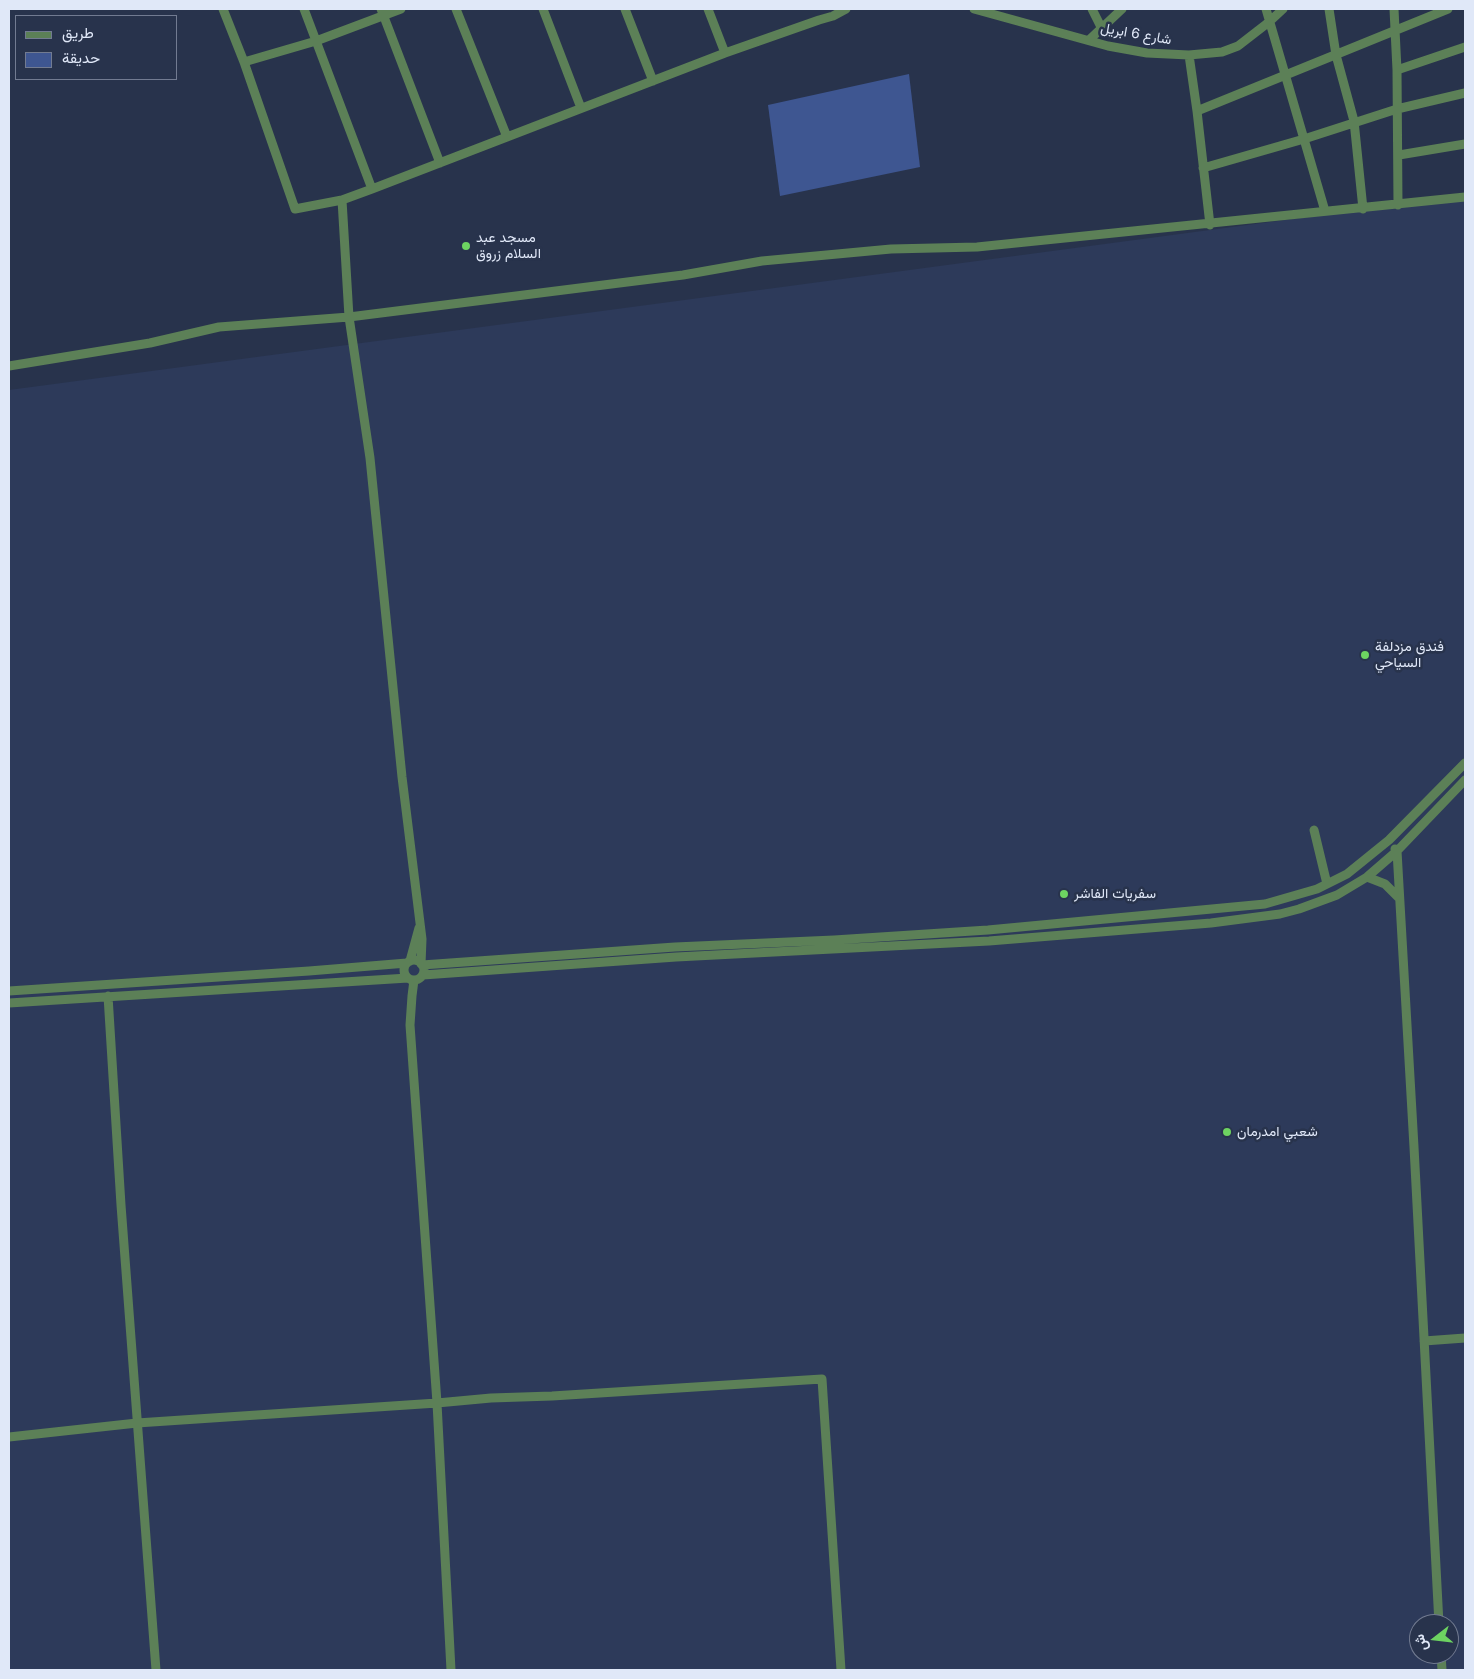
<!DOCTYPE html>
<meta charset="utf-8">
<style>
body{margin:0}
#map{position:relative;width:1474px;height:1679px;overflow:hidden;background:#28334c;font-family:Inter,Vazirmatn,sans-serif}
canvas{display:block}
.frame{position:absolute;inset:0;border:10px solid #e0e8f8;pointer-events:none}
.legend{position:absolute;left:15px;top:15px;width:162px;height:65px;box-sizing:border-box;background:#28334c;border:1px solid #727b91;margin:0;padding:6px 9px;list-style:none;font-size:15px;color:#e0e8f8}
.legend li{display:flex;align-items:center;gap:10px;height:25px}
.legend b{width:25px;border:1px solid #727b91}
.north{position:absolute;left:1409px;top:1614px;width:50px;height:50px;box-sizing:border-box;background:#28334c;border:1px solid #727b91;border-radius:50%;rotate:254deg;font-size:14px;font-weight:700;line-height:20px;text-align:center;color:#e0e8f8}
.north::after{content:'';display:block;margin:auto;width:18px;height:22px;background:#6dd361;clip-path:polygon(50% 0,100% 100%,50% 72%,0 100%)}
</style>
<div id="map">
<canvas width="1474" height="1679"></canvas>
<div class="frame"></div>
<ul class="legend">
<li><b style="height:6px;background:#5c8057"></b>طريق</li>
<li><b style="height:14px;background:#3e5691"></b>حديقة</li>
</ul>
<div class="north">ش</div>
</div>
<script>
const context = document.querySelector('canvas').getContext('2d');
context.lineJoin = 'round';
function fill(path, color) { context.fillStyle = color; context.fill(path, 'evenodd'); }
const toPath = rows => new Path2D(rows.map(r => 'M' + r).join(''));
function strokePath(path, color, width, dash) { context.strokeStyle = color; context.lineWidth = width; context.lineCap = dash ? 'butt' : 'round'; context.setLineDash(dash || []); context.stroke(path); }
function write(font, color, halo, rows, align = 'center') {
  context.font = font + ' Inter,Vazirmatn,sans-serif'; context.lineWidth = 5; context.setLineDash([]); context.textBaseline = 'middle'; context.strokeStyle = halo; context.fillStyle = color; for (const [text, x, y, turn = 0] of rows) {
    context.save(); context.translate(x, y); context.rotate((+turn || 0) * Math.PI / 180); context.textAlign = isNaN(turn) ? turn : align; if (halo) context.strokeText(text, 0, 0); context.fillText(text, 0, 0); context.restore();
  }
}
const built = toPath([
 [1465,196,1465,1670,9,1670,9,390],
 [1419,1624,1449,1624,1449,1654,1419,1654]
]);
const green = toPath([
 [909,74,920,167,780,196,768,105]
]);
const minor = toPath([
 [223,9,244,62,295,209,342,200,372,189,725,53,819,20,833,16,846,9],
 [304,9,372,189],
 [381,9,440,163],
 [456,9,507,137],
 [543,9,581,108],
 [625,9,653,81],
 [708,9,725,53],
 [974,9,1108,46,1147,53,1189,55,1222,52,1238,46,1269,22,1283,9],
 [1092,9,1101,27],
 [1266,9,1325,211],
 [1329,9,1336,55,1354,121,1363,209],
 [1394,9,1397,70,1398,205],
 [1089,40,1122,9],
 [1189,55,1197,111,1210,225],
 [244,62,316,41,401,9],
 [1397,70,1465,47],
 [1197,111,1448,9],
 [1399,155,1465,144],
 [1203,168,1304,139,1397,109,1465,93],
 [342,200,349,317,370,458,402,777,422,939,421,964],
 [9,366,150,343,219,327,349,317,683,275,762,261,891,249,977,247,1465,197],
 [1314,830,1327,884],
 [1395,849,1397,851,1414,1147,1439,1624],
 [1367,877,1385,884,1399,898],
 '404 970a10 10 0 1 1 20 0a10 10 0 1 1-20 0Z',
 [410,961,419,928],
 [422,965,675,947,834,940,988,930,1265,904,1317,889,1347,874,1389,840,1465,763],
 [423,975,676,957,989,941,1211,923,1280,914,1299,909,1337,895,1367,877,1397,851,1465,780],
 [414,980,412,996,410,1025,437,1403,451,1670],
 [9,991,309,971,407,963],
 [108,996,121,1205,156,1670],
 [9,1003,408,978],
 [1424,1341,1465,1338],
 [9,1437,137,1423,437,1403,491,1398,552,1396,822,1379,841,1670],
 [1441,1654,1442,1670]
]);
const markers = [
 [466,246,5,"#6dd361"],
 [1365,655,5,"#6dd361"],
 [1064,894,5,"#6dd361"],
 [1227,1132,5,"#6dd361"]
];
const streetNames = [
 ["شارع 6 ابريل",1136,34,10]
];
const poiNames = [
 ["مسجد عبد",476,238],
 ["السلام زروق",476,254],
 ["فندق مزدلفة",1375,647],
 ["السياحي",1375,663],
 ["سفريات الفاشر",1074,894],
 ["شعبي امدرمان",1237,1132]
];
fill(built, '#2d3a5a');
fill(green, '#3e5691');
strokePath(minor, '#5c8057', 9);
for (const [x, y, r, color] of markers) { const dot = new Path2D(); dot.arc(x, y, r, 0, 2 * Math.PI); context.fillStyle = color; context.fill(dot); strokePath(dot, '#28334c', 2); }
write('14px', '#e0e8f8', '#28334c', streetNames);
write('14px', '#e0e8f8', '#28334c', poiNames, 'left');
</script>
